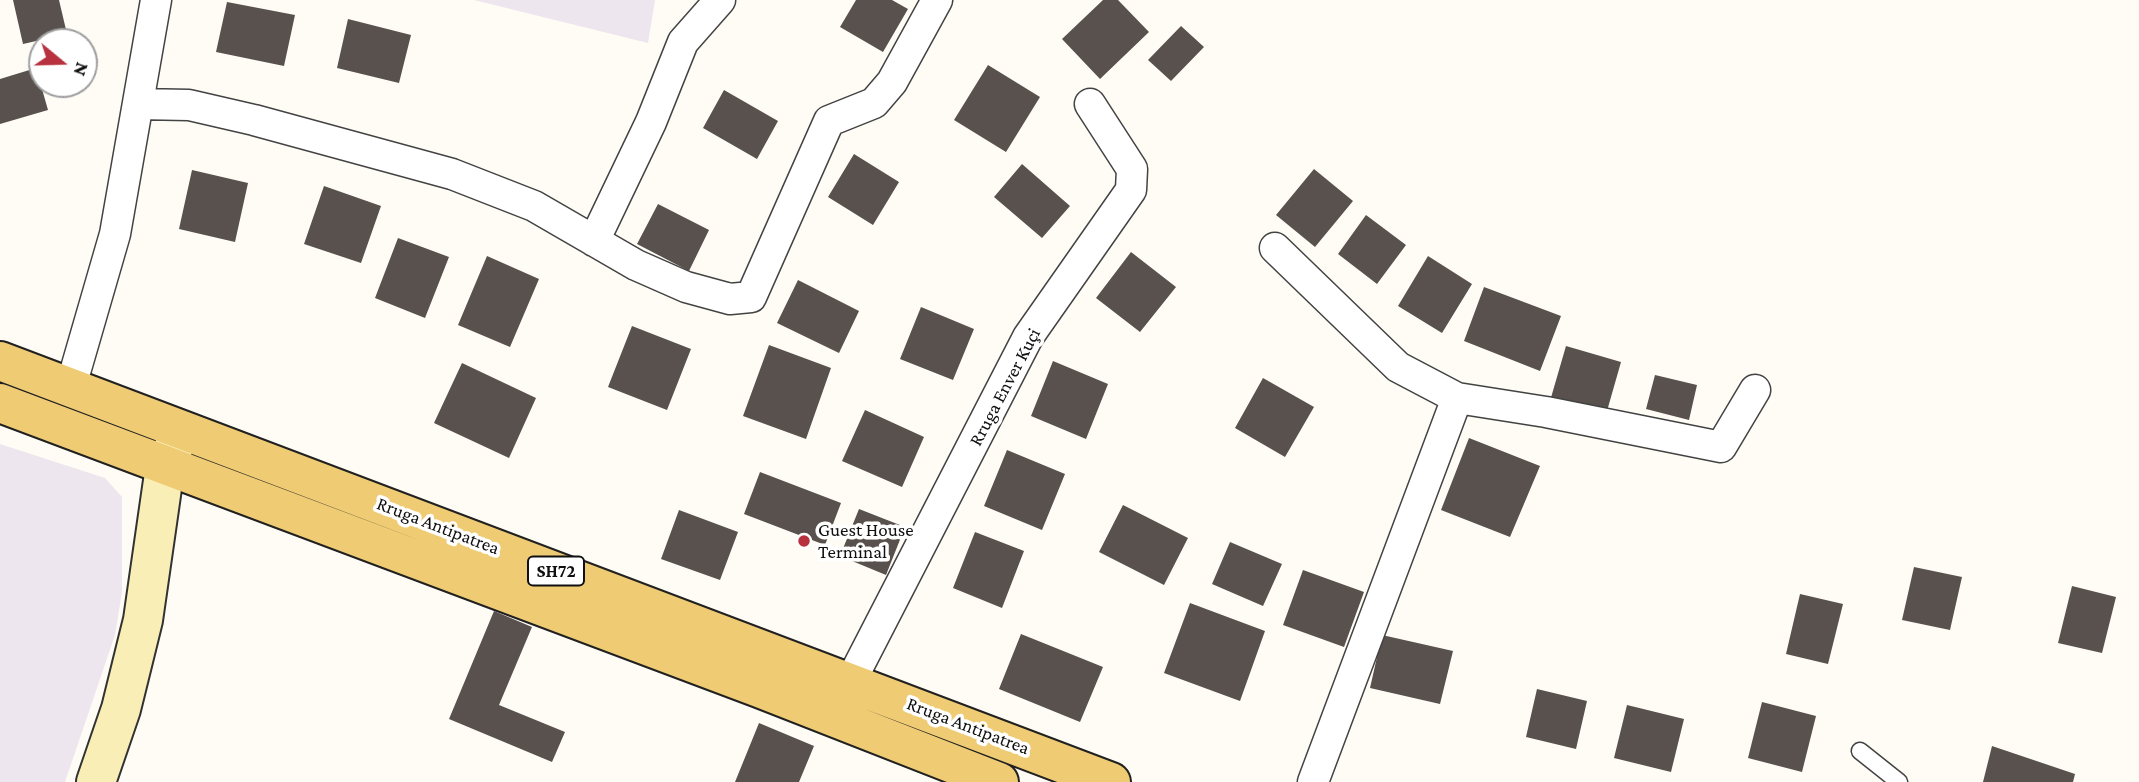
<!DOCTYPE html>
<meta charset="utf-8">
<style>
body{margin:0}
#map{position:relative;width:2139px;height:782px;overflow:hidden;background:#fefcf5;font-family:"Crimson Pro",serif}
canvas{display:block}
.north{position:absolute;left:28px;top:28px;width:70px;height:70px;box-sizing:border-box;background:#fff;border:2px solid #9f9f9f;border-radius:50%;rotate:109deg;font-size:19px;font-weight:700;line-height:28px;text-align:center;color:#101010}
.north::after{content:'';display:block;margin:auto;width:24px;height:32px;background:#b8313e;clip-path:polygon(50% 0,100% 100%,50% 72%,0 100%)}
</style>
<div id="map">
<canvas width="2139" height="782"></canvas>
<div class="north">N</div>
</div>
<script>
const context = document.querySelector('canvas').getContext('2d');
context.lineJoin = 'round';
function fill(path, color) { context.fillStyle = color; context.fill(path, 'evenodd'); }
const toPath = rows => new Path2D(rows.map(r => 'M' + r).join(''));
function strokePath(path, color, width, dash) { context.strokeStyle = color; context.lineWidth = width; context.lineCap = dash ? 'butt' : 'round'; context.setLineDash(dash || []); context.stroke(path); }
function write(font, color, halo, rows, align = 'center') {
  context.font = font + ' "Crimson Pro",serif'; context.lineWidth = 7; context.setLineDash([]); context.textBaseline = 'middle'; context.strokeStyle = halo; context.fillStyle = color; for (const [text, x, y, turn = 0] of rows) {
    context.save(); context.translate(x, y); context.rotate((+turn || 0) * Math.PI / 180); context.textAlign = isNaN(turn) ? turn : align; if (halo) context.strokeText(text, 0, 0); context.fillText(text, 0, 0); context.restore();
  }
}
const industrial = toPath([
 [474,0,655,0,648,43],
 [0,444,105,478,122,497,122,592,115,635,65,782,0,782]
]);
const building = toPath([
 [13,0,59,0,67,34,23,44],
 [856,0,892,0,908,9,883,52,840,27],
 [1103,0,1118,0,1149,32,1100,79,1062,39],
 [227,2,295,15,284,66,216,52],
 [348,19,411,35,399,83,337,68],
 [1181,26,1204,47,1171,81,1148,60],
 [988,65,1040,97,1006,152,954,120],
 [36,68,48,110,0,124,0,79],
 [724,90,778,121,757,159,703,128],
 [854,154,899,182,873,225,828,197],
 [1022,164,1070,206,1042,238,994,197],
 [1314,169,1353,201,1315,247,1276,215],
 [192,170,248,183,235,242,179,229],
 [324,186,381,206,361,263,304,244],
 [658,204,709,230,689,271,637,244],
 [1366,215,1406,245,1377,284,1338,254],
 [398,238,449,257,425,318,375,298],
 [1131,252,1176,287,1140,332,1096,298],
 [487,256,539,279,510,347,458,325],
 [1428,256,1472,284,1442,333,1398,306],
 [798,280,859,311,839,353,777,323],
 [1484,287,1561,316,1540,371,1464,341],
 [921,307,974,329,953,380,900,359],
 [632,326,691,349,667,410,608,387],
 [769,345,831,368,806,439,743,416],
 [1566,346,1621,362,1605,418,1550,401],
 [1053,361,1108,384,1086,439,1031,416],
 [462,363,536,398,509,458,434,423],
 [1655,375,1697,385,1689,420,1646,409],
 [1263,378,1314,407,1285,457,1235,428],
 [865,410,924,437,902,487,842,461],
 [1469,438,1540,466,1510,537,1441,510],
 [1007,450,1065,474,1042,530,984,506],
 [760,472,841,503,825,545,744,514],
 [1123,505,1188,538,1164,585,1099,552],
 [859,509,905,527,886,575,840,556],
 [679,510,738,532,720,580,661,559],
 [975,532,1024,551,1002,608,953,588],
 [1230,542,1282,564,1263,606,1212,584],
 [1914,567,1962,577,1950,630,1902,620],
 [1303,570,1364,592,1344,647,1283,625],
 [2072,586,2116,597,2102,653,2058,643],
 [1800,594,1843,604,1828,664,1786,654],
 [1190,603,1265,631,1240,701,1164,673],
 [494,611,532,627,499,705,565,732,552,762,449,719],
 [1021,634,1103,667,1080,722,999,689],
 [1382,635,1453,651,1440,704,1370,688],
 [1537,689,1587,701,1576,749,1526,737],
 [1762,702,1816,716,1802,772,1748,758],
 [1627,705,1684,719,1671,772,1614,758],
 [759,723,814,746,799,782,735,782],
 [1992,746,2075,774,2073,782,1983,782]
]);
const lane = toPath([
 [1860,751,1899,782]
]);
const street = toPath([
 [138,104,189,105,254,120,452,174,534,206,636,265,686,287,730,299,751,297,829,121,874,103,892,82,937,0],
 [594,241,651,122,683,42,720,0],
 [1275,248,1398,367,1457,398,1546,412,1721,447,1755,390],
 [71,386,115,234,156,0],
 [841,700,1028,337,1131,190,1132,169,1090,104],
 [1313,782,1457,398]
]);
const secondary = toPath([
 [96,782,121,709,143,620,165,467,179,435]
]);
const primary = toPath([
 [0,361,1111,782],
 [0,403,759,688,999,782]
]);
const markers = [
 [804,541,7,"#b8313e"]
];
const shields = [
 [556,571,56]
];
const shieldNames = [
 ["SH72",556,571]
];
const streetNames = [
 ["Rruga Enver Kuçi",1005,387,-62],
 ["Rruga Antipatrea",438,526,21],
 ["Rruga Antipatrea",968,726,21]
];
const poiNames = [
 ["Guest House",818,530],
 ["Terminal",818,552]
];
fill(industrial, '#ede6ee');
fill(building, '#58514d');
strokePath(lane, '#434343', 19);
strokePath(street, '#434343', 33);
strokePath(secondary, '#323232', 42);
strokePath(primary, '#212121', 42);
strokePath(lane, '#fff', 16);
strokePath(street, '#fff', 30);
strokePath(secondary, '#f9eeb5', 38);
strokePath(primary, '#efcb74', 38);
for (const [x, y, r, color] of markers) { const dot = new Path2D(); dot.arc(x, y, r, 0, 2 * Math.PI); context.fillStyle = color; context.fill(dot); strokePath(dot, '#fff', 2.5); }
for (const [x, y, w] of shields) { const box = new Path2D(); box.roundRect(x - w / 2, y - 14.5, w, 29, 5); context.fillStyle = '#fff'; context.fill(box); strokePath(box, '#101010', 2); }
write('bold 18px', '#101010', null, shieldNames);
write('19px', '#101010', '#fff', streetNames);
write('19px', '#101010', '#fff', poiNames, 'left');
</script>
